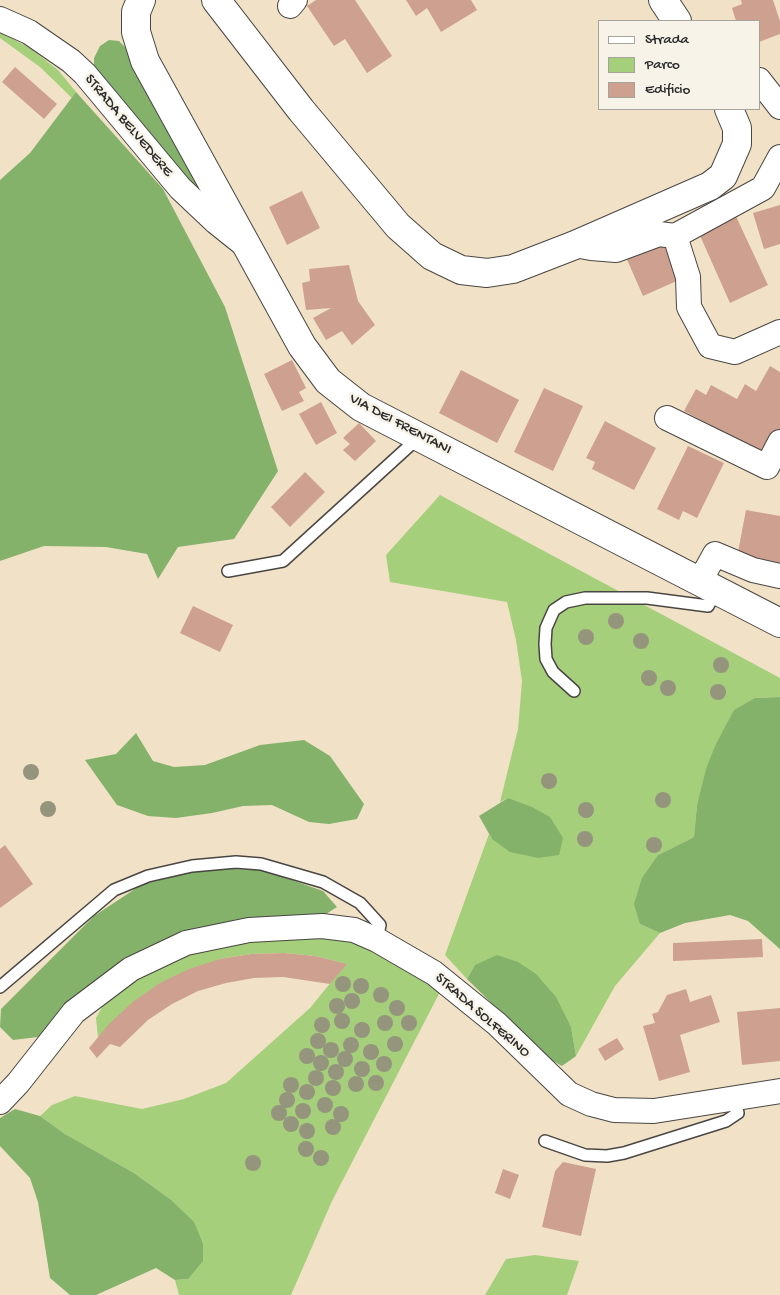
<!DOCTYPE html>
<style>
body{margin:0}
#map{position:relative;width:780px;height:1295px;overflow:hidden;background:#f1e2c7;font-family:"Gochi Hand",sans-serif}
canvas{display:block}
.legend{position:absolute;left:598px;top:20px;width:162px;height:90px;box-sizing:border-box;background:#f7f3e8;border:1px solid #a5a39c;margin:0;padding:6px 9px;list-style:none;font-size:15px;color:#2b2b2b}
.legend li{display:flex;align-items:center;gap:10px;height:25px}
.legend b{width:25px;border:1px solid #a5a39c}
</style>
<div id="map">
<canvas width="780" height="1295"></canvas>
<ul class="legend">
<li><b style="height:6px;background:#fff"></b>Strada</li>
<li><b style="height:14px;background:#a5cf7b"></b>Parco</li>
<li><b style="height:14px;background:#cea08f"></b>Edificio</li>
</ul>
</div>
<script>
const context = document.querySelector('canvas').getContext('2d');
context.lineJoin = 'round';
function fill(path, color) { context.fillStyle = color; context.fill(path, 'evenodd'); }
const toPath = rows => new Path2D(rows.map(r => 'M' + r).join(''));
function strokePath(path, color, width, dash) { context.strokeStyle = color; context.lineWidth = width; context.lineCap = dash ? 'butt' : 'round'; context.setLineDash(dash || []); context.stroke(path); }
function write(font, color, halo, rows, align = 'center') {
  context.font = font + ' "Gochi Hand",sans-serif'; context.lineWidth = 5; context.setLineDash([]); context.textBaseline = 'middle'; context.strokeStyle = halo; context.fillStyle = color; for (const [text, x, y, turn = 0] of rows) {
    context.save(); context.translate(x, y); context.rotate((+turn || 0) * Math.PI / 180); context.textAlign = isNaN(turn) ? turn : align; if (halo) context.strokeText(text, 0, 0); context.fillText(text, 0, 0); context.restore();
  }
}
const green = toPath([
 [0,32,30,48,58,70,76,92,72,98,40,67,0,38],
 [440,495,780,678,780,697,755,698,715,746,697,805,694,837,658,855,640,924,660,933,615,986,576,1056,571,1027,475,965,467,979,445,955,489,834,492,839,508,798,500,802,518,729,522,681,516,640,507,602,390,582,386,555],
 [300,936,348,938,421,973,442,988,332,1201,291,1295,179,1295,175,1280,188,1279,170,1199,134,1173,65,1134,40,1116,52,1105,75,1096,142,1109,184,1099,226,1083,310,1008,346,964,315,956,284,953,251,954,220,959,98,1037,96,1018,108,997,141,975,190,949,243,938],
 [535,1255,579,1261,567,1295,485,1295,506,1259]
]);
const forest = toPath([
 [109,40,119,41,129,51,213,198,203,204,94,71,94,58,100,46],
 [76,92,163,189,225,307,278,471,234,539,178,547,158,579,147,554,106,547,44,546,0,561,0,180,30,153],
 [780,697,780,949,748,921,730,915,685,923,660,933,640,924,634,904,642,878,658,855,694,837,697,805,706,769,715,746,734,710,755,698],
 [136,733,153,761,174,767,205,765,260,745,304,740,330,756,364,804,357,819,329,824,309,822,272,805,243,806,212,813,176,818,148,816,117,805,85,760,116,754],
 [508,798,532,807,550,817,563,838,559,855,538,858,510,852,492,839,479,816],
 [204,868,263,870,323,891,337,907,323,916,224,923,148,947,76,996,38,1037,13,1040,0,1027,1,1009,94,916,141,885],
 [497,955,518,962,536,974,556,997,571,1027,576,1056,562,1066,546,1057,467,979,475,965],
 [15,1109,40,1116,65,1134,134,1173,170,1199,194,1222,203,1244,203,1261,188,1279,175,1280,156,1268,96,1295,70,1295,50,1278,38,1202,30,1178,0,1146,0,1118]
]);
const building = toPath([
 [316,0,355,0,392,56,367,73,345,39,334,46,307,6],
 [406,0,471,0,477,10,441,32,427,8,416,16],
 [741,0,773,0,780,21,780,34,759,42,759,21,736,21,732,8,742,4],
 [15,67,57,104,44,119,2,82],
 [302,191,320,228,287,245,269,207],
 [780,205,780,244,764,249,753,213],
 [734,212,768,285,730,303,697,229],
 [664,238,681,279,643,296,625,255],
 [349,265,358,301,375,325,352,345,342,331,326,340,313,318,331,308,306,310,302,283,310,281,309,269],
 [292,360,306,388,299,392,304,401,282,411,264,374],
 [770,366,780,372,780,433,767,456,684,411,696,389,706,395,711,385,737,399,745,384,756,391],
 [461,370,519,400,497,443,439,413],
 [544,388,583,406,553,471,514,452],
 [321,402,337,433,316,445,299,414],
 [605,421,656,448,634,490,592,469,595,462,586,458],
 [359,423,376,441,355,461,343,450,350,444,343,438],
 [688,446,724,463,697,518,683,511,679,520,657,509],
 [305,472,325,492,290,527,271,507],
 [746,510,780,516,780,564,737,557],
 [193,606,233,625,220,652,180,633],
 [5,845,33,884,0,908,0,849],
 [762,939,763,957,673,961,673,943],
 [284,953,315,956,347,964,330,984,283,977,254,978,226,983,198,991,172,1004,148,1020,120,1047,110,1044,97,1058,89,1048,110,1023,134,1001,160,983,189,969,220,959,251,954],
 [686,989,690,1002,711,995,720,1022,680,1035,690,1072,659,1081,643,1026,655,1023,652,1014,658,1012,667,995],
 [780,1008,780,1061,742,1065,737,1012],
 [617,1038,624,1049,605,1061,598,1049],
 [563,1162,596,1169,581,1236,542,1227,555,1171],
 [503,1169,519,1175,510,1199,495,1193]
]);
const lane = toPath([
 [228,571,283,561,418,438],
 [574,691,553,672,546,659,545,644,546,628,554,610,566,602,585,598,647,598,708,606,717,590],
 [0,987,114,890,148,876,192,866,236,862,261,864,323,882,360,903,380,925,377,940],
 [545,1141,585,1155,607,1156,624,1153,726,1121,738,1113,735,1098]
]);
const street = toPath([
 [290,6,295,0],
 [0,19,29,32,71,61,85,74,180,188,216,222,246,246],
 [759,80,780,107],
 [675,236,763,188,780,157],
 [575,245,591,248,616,250,659,234,675,236,688,277,689,307,710,346,735,352,780,332],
 [667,418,767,467,780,442],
 [700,581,715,554,753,570,780,576],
 [0,1102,18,1083,74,1012,131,969,186,943,249,930,322,926,354,930,377,940,434,973,497,1024,569,1094,591,1104,614,1110,654,1111,780,1091]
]);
const secondary = toPath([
 [141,0,136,12,136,32,145,61,302,346,328,381,361,407,780,623],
 [216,0,301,110,398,226,432,256,461,270,487,273,513,269,575,245,710,186,723,176,737,144,737,128,729,109],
 [663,0,677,21]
]);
const trees = [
 [616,621],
 [586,637],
 [641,641],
 [721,665],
 [649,678],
 [668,688],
 [718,692],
 [31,772],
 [549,781],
 [663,800],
 [48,809],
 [586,810],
 [585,839],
 [654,845],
 [343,984],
 [361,986],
 [381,995],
 [352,1001],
 [337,1006],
 [397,1008],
 [342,1021],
 [385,1023],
 [409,1023],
 [322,1025],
 [362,1030],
 [318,1041],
 [395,1044],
 [351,1045],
 [331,1050],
 [371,1052],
 [307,1056],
 [345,1059],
 [321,1063],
 [384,1064],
 [362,1069],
 [336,1072],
 [316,1078],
 [376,1083],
 [356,1084],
 [291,1085],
 [333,1088],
 [307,1092],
 [287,1100],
 [325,1105],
 [303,1111],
 [279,1113],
 [341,1114],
 [291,1124],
 [333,1127],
 [307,1131],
 [306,1149],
 [321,1158],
 [253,1163]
];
const streetNames = [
 ["STRADA BELVEDERE",128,126,50],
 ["VIA DEI FRENTANI",400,425,28],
 ["STRADA SOLFERINO",482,1016,41]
];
fill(green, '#a5cf7b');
fill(forest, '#84b26b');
fill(building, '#cea08f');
strokePath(lane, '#494642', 14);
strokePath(street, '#494642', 26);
strokePath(secondary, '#494642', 30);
strokePath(lane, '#fff', 11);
strokePath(street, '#fff', 24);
strokePath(secondary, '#fff', 28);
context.fillStyle = '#95947c';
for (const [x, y] of trees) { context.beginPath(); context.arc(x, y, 8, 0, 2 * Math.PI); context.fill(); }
write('15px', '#2b2b2b', '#f7f3e8', streetNames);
</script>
